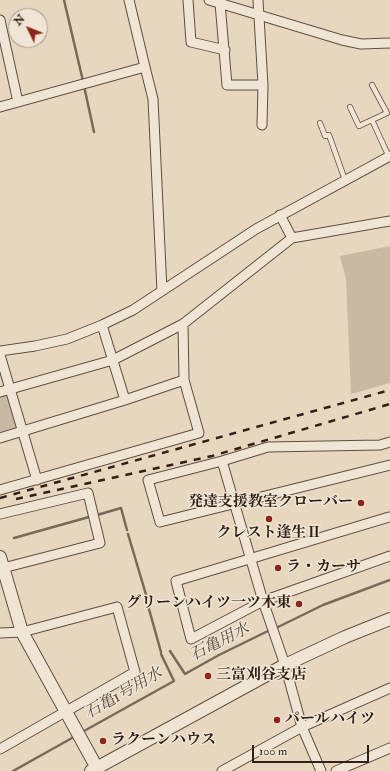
<!DOCTYPE html>
<meta charset="utf-8">
<style>
body{margin:0}
#map{position:relative;width:390px;height:771px;overflow:hidden;background:#e8d7bf;font-family:"IM FELL Double Pica",serif}
canvas{display:block}
.north{position:absolute;left:8px;top:8px;width:40px;height:40px;box-sizing:border-box;background:#f0e5d5;border:1px solid #a49689;border-radius:50%;rotate:313deg;font-size:11px;font-weight:700;line-height:16px;text-align:center;color:#312017}
.north::after{content:'';display:block;margin:auto;width:14px;height:18px;background:#8f2418;clip-path:polygon(50% 0,100% 100%,50% 72%,0 100%)}
.scale{position:absolute;left:252px;top:745px;width:117px;height:18px;box-sizing:border-box;border:2px solid #312017;border-top:0;padding-left:5px;font-size:12px;line-height:14px;white-space:nowrap;color:#312017;-webkit-text-stroke:3px #f0e5d5;paint-order:stroke}
</style>
<div id="map">
<canvas width="390" height="771"></canvas>
<div class="north">N</div>
<div class="scale">100 m</div>
</div>
<script>
const context = document.querySelector('canvas').getContext('2d');
context.lineJoin = 'round';
function fill(path, color) { context.fillStyle = color; context.fill(path, 'evenodd'); }
const toPath = rows => new Path2D(rows.map(r => 'M' + r).join(''));
function strokePath(path, color, width, dash) { context.strokeStyle = color; context.lineWidth = width; context.lineCap = dash ? 'butt' : 'round'; context.setLineDash(dash || []); context.stroke(path); }
function write(font, color, halo, rows, align = 'center') {
  context.font = font + ' "IM FELL Double Pica","Noto Serif JP",serif'; context.lineWidth = 3; context.setLineDash([]); context.textBaseline = 'middle'; context.strokeStyle = halo; context.fillStyle = color; for (const [text, x, y, turn = 0] of rows) {
    context.save(); context.translate(x, y); context.rotate((+turn || 0) * Math.PI / 180); context.textAlign = isNaN(turn) ? turn : align; if (halo) context.strokeText(text, 0, 0); context.fillText(text, 0, 0); context.restore();
  }
}
const green = toPath([
 [390,246,390,383,351,394,346,279,340,256],
 [6,395,18,428,0,433,0,396]
]);
const stream = toPath([
 [64,0,83,81],
 [84,86,94,132],
 [97,515,121,508,127,530],
 [128,534,147,598],
 [14,538,89,517],
 [147,602,161,652],
 [276,628,323,605,390,580],
 [170,651,185,674,219,655,268,631],
 [84,731,174,681,161,654],
 [13,771,72,738]
]);
const service = toPath([
 [350,107,359,126,387,113,372,85],
 [372,120,389,157],
 [320,123,325,136,329,135,345,180]
]);
const minor = toPath([
 [188,0,191,42,225,50],
 [209,0,342,40,361,44,390,43],
 [221,0,220,3,227,85,263,85,258,0],
 [0,20,18,102],
 [145,67,153,99,162,291],
 [0,107,145,67,129,0],
 [262,125,263,85],
 [280,215,292,238],
 [102,325,125,400],
 [0,351,35,346,67,339,102,325,133,310,256,229,390,156],
 [0,355,37,480],
 [0,392,113,360,183,324,292,238,390,221],
 [0,438,125,400,184,380],
 [390,442,380,445,268,447,222,461,148,480,160,522,390,465],
 [222,461,263,601,285,665,302,727,321,771],
 [0,490,199,433,184,380,183,324],
 [0,514,88,493,100,543,3,568],
 [389,517,176,581,191,639,263,601,390,556],
 [0,633,22,632,117,607,135,672,0,749],
 [222,771,302,727,390,688],
 [336,771,390,748]
]);
const tertiary = toPath([
 [0,557,22,632,97,768],
 [91,771,285,665,345,637,390,619]
]);
const rail = toPath([
 [0,498,390,390],
 [16,499,212,456,390,404]
]);
const markers = [
 [361,503,4,"#8f2418"],
 [269,519,4,"#8f2418"],
 [278,568,4,"#8f2418"],
 [299,604,4,"#8f2418"],
 [208,676,4,"#8f2418"],
 [277,720,4,"#8f2418"],
 [103,741,4,"#8f2418"]
];
const poiNames = [
 ["発達支援教室クローバー",353,503,"right"],
 ["クレスト逢生Ⅱ",269,534,"center"],
 ["ラ・カーサ",286,568],
 ["グリーンハイツ一ツ木東",291,604,"right"],
 ["三富刈谷支店",216,676],
 ["パールハイツ",285,720],
 ["ラクーンハウス",111,741]
];
const waterNames = [
 ["石亀用水",220,643,-27],
 ["石亀1号用水",124,694,-30]
];
fill(green, '#c9b8a2');
strokePath(stream, '#7a695a', 2.5);
strokePath(service, '#5f4e41', 6);
strokePath(minor, '#5f4e41', 11);
strokePath(tertiary, '#5f4e41', 14);
strokePath(service, '#f0e5d5', 4.5);
strokePath(minor, '#f0e5d5', 9);
strokePath(tertiary, '#f0e5d5', 12);
strokePath(rail, '#312017', 2.5, [7, 7]);
for (const [x, y, r, color] of markers) { const dot = new Path2D(); dot.arc(x, y, r, 0, 2 * Math.PI); context.fillStyle = color; context.fill(dot); strokePath(dot, '#f0e5d5', 1.5); }
write('bold 15px', '#312017', '#f0e5d5', poiNames, 'left');
write('italic 16px', '#5b4a3e', '#f0e5d5', waterNames);
</script>
